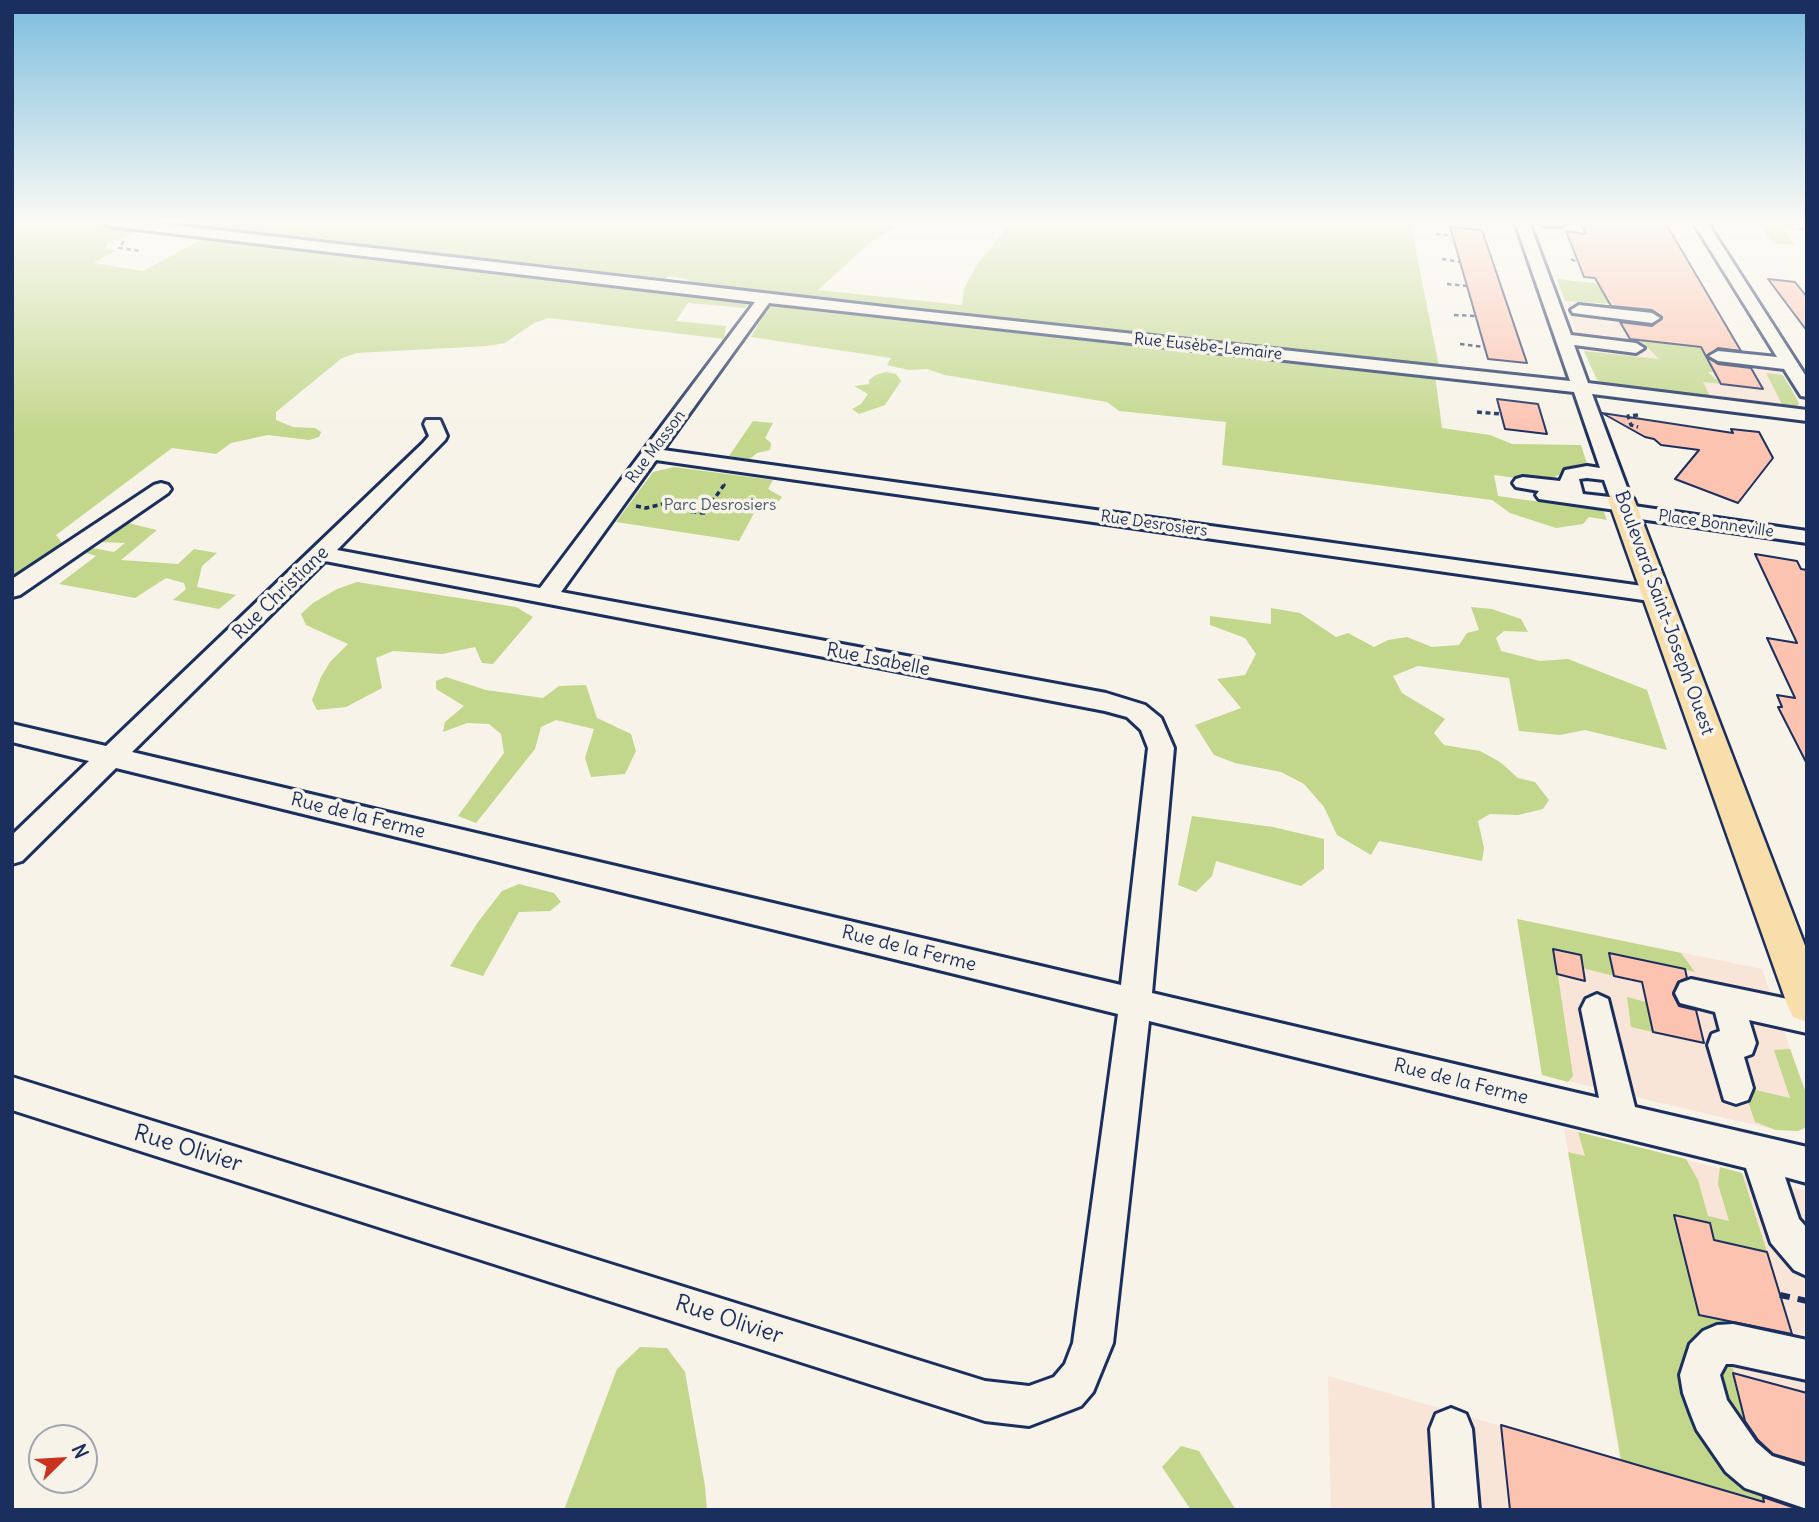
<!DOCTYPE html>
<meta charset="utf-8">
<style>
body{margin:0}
#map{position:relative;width:1819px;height:1522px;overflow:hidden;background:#f7f3e8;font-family:Delius,sans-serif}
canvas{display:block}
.frame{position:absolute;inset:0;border:14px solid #1b2f5e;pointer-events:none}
.north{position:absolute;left:28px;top:1424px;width:70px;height:70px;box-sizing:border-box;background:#f7f3e8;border:2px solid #9fa5b1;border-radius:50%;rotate:66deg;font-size:19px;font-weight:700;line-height:28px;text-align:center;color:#1b2f5e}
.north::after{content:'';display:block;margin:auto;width:24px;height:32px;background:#c8321e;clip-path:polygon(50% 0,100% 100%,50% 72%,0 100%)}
</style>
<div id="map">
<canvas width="1819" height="1522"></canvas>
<div class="frame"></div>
<div class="north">N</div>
</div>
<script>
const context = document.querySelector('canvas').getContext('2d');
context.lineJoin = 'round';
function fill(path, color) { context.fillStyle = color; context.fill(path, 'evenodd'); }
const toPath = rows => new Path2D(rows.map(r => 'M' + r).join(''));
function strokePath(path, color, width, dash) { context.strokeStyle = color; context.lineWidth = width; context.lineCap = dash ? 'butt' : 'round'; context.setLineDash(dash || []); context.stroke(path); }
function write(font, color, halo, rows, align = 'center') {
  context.font = font + ' Delius,sans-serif'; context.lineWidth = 7; context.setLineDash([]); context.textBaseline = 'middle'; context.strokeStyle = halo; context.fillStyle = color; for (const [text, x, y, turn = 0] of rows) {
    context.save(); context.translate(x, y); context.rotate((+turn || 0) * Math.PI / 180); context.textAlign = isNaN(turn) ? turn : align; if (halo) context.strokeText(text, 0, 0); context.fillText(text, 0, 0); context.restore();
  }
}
const built = toPath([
 [1565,301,1659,312,1674,346,1770,356,1799,404,1791,407,1711,398,1692,363,1584,351],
 [1517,919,1762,969,1807,1096,1807,1127,1798,1131,1776,1130,1542,1075],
 [1564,1128,1807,1191,1807,1510,1331,1510,1328,1376,1620,1460]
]);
const green = toPath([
 [12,222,86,222,138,229,136,233,108,243,106,248,115,251,94,263,143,271,206,237,748,300,750,303,745,308,688,303,676,321,726,326,724,339,549,318,534,323,505,343,487,346,357,353,342,358,276,412,276,420,293,427,315,428,321,432,319,437,309,440,268,435,231,443,216,454,172,448,56,535,65,547,12,586],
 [125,222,905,222,872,241,818,290,962,305,964,289,976,266,1012,222,1410,222,1439,366,1439,369,970,318,691,283,687,279,668,276,665,280,486,263],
 [1759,222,1787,222,1791,228,1782,228,1795,245,1772,243],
 [1557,279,1648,289,1654,311,1614,304,1565,301],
 [770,304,1023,334,1435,375,1442,428,1490,435,1512,444,1581,445,1588,467,1575,467,1544,482,1494,475,1498,496,1548,503,1546,497,1597,508,1603,510,1607,520,1589,517,1583,524,1556,528,1510,513,1492,500,1222,465,1226,422,1119,411,1107,402,945,375,927,369,909,370,887,365,891,358,751,337],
 [1640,340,1705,349,1714,372,1708,372,1721,384,1703,382,1711,398,1610,385,1597,380,1584,351,1659,359],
 [886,372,896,374,901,381,885,405,859,414,852,409,861,404,868,394,854,386,869,384,869,380,876,375],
 [1766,373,1783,375,1797,399,1799,404,1797,406,1783,406],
 [753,421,773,423,765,438,771,443,770,450,757,453,750,459,729,456],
 [674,467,773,480,768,489,782,497,778,502,759,504,739,541,616,522,653,472],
 [128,523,157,530,121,560,178,564,194,549,217,553,202,566,197,587,236,595,219,609,173,600,186,589,184,583,166,578,135,598,59,584,96,556,86,553,92,548,114,552,125,543,101,542],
 [357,582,516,607,533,617,493,664,482,663,475,647,442,654,393,651,376,658,382,688,346,707,317,710,312,700,321,677,330,662,348,644,306,625,301,614,313,603,337,589],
 [1471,607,1492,609,1521,619,1528,632,1504,631,1496,638,1501,651,1540,661,1568,659,1647,690,1667,750,1585,730,1560,735,1519,731,1509,678,1418,666,1393,676,1402,693,1445,719,1434,733,1444,745,1480,751,1500,762,1518,778,1535,782,1549,800,1543,809,1518,815,1490,814,1478,821,1484,848,1482,861,1379,841,1371,855,1337,835,1324,807,1304,784,1281,772,1235,763,1214,755,1195,725,1241,708,1217,679,1245,675,1256,654,1245,638,1210,625,1210,616,1271,624,1271,608,1300,613,1336,637,1348,633,1374,647,1388,640,1407,637,1432,647,1459,645,1467,633,1479,630],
 [446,677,486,690,543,698,559,686,586,685,597,718,631,734,636,751,625,774,591,777,585,758,594,729,556,720,541,727,535,749,476,823,458,816,504,753,501,734,489,724,467,723,443,732,445,722,464,706,436,689,436,681],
 [1192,816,1273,827,1324,839,1324,869,1301,886,1216,861,1212,876,1196,892,1178,885],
 [519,884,554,893,561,902,550,911,519,912,483,976,450,966,478,922,502,891],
 [1517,919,1681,953,1695,972,1610,953,1614,976,1583,968,1581,955,1554,949,1573,1076,1568,1082,1542,1075],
 [1627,997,1646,1002,1653,1032,1631,1027],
 [1790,1049,1807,1096,1807,1127,1798,1131,1776,1130,1755,1122,1743,1087,1790,1098,1774,1050],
 [1578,1132,1686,1159,1698,1180,1708,1216,1729,1221,1718,1184,1720,1167,1742,1173,1767,1252,1714,1240,1674,1216,1699,1315,1727,1321,1695,1336,1685,1365,1698,1415,1807,1492,1807,1510,1791,1510,1621,1460,1568,1152,1585,1156],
 [640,1347,667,1348,685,1372,705,1486,707,1510,564,1510,617,1369],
 [1732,1364,1754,1459,1735,1444,1716,1368],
 [1181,1446,1199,1451,1236,1510,1191,1510,1162,1467]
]);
const building = toPath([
 [1580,222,1665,222,1741,351,1718,348,1707,357,1718,364,1751,368,1763,389,1721,384,1701,347,1630,339,1620,322,1652,326,1662,317,1652,310,1611,306,1595,278,1584,277,1566,231,1586,234,1580,222],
 [1450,227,1482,230,1527,363,1488,359,1450,227],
 [1768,279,1795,282,1807,297,1807,331,1768,279],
 [1497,399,1538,404,1547,434,1505,429,1497,399],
 [1602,413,1733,433,1731,429,1759,432,1773,458,1738,503,1675,479,1699,450,1661,445,1654,439,1645,437,1602,413],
 [1755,554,1797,561,1801,569,1807,570,1807,764,1778,707,1782,707,1777,695,1795,698,1767,638,1797,643,1755,554],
 [1553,949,1581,955,1585,981,1557,974,1553,949],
 [1609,953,1685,969,1687,978,1678,982,1673,994,1679,1006,1696,1010,1704,1043,1653,1032,1642,982,1614,976,1609,953],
 [1674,1215,1710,1223,1714,1240,1767,1252,1792,1334,1699,1315,1674,1215],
 [1733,1373,1807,1393,1807,1464,1773,1454,1758,1440,1745,1421,1733,1373],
 [1501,1425,1764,1502,1763,1497,1801,1510,1510,1510,1501,1425]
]);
const pathFar2 = toPath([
 [1799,229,1807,230],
 [1436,234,1453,236],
 [124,241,119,248,141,251],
 [1442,259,1460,262],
 [1571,259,1577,262],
 [1447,284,1467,286],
 [1454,315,1476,316],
 [1460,344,1485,347]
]);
const pathFar1 = toPath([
 [1477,412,1501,414],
 [1638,415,1628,416,1631,425,1638,427],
 [636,506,646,508,663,504,690,507,692,512,704,513,724,485,721,484]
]);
const path = toPath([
 [1780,1295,1807,1301]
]);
const minor = toPath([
 [102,222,147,222,902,309,1570,381,1515,222,1529,222,1571,335,1636,343,1644,348,1636,353,1574,345,1588,383,1807,410,1807,421,1592,394,1634,506,1807,531,1807,543,1626,517,1619,515,1616,510,1539,499,1536,495,1539,491,1516,487,1513,483,1516,479,1523,477,1560,481,1565,470,1587,466,1600,468,1574,392,769,303,663,450,1657,588,1665,590,1668,595,1665,600,1657,602,656,460,561,592,1106,693,1145,705,1161,718,1174,748,1152,993,1599,1098,1581,1009,1586,999,1597,994,1608,999,1635,1107,1807,1147,1807,1183,1785,1177,1799,1219,1807,1228,1807,1276,1794,1270,1771,1243,1746,1168,1149,1021,1113,1343,1093,1392,1081,1406,1029,1426,985,1421,12,1110,12,1077,985,1381,1029,1386,1054,1377,1065,1364,1073,1343,1118,1014,116,768,22,861,12,864,12,835,89,761,12,742,12,724,106,746,423,443,429,436,424,424,426,420,440,420,447,436,445,440,337,550,540,588,755,302,109,226,102,222],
 [1587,478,1604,480,1610,497,1583,494,1579,479,1587,478],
 [325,561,1105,711,1127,717,1141,730,1148,748,1121,985,132,752,325,561],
 [1537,222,1568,222,1561,226,1544,226,1537,222],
 [1693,222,1707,222,1807,378,1807,397,1801,396,1784,369,1718,361,1709,356,1718,351,1777,357,1693,222],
 [1579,305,1652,313,1660,318,1652,323,1573,313,1571,310,1579,305],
 [161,483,168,485,171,489,168,493,20,595,12,597,12,579,154,485,161,483],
 [1691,979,1807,1003,1807,1033,1749,1020,1756,1043,1752,1054,1744,1057,1753,1088,1748,1100,1736,1104,1724,1100,1708,1045,1712,1034,1720,1031,1715,1012,1680,1003,1675,993,1680,983,1691,979],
 [1733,1324,1807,1340,1807,1380,1733,1364,1726,1364,1720,1375,1727,1400,1756,1442,1772,1456,1807,1467,1807,1509,1745,1488,1726,1472,1697,1430,1691,1415,1683,1393,1680,1375,1690,1344,1703,1331,1717,1325,1733,1324],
 [1451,1408,1466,1414,1472,1429,1479,1510,1435,1510,1430,1429,1436,1414,1451,1408]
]);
const major = toPath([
 [1621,491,1630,494,1634,499,1807,951,1807,1022,1793,1017,1787,1004,1608,499,1612,494,1621,491]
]);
const farStreetnames = [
 ["Rue Eusèbe-Lemaire",1208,347,6],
 ["Rue Masson",656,447,-53],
 ["Rue Desrosiers",1154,524,8],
 ["Place Bonneville",1716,524,8]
];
const farParknames = [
 ["Parc Desrosiers",720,505]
];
const streetNames = [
 ["Rue Christiane",281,593,-44],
 ["Boulevard Saint-Joseph Ouest",1664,613,70],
 ["Rue Isabelle",878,660,11],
 ["Rue de la Ferme",358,816,14],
 ["Rue de la Ferme",909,949,14],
 ["Rue de la Ferme",1461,1082,14]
];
const nearStreetnames = [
 ["Rue Olivier",188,1149,17],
 ["Rue Olivier",729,1320,18]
];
fill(built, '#f8e5d8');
fill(green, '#c2d78c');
fill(building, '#fcc3b1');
strokePath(building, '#1b2f5e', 2);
strokePath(minor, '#1b2f5e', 6);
strokePath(major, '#1b2f5e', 5);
strokePath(pathFar2, '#1b2f5e', 2.5, [4.5, 3.5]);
strokePath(pathFar1, '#1b2f5e', 3.5, [5, 3.5]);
strokePath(path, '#1b2f5e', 6, [10, 8]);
fill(minor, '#f7f3e8');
fill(major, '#f8deab');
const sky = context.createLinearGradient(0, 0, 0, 435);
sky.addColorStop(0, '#7bbdde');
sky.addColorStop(0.51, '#fbfaf5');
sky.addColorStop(1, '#fbfaf500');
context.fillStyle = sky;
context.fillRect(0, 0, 1819, 435);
write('16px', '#1b2f5e', '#f7f3e8', farStreetnames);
write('16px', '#45596a', '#f7f3e8', farParknames);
write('19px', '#1b2f5e', '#f7f3e8', streetNames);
write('23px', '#1b2f5e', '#f7f3e8', nearStreetnames);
</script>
